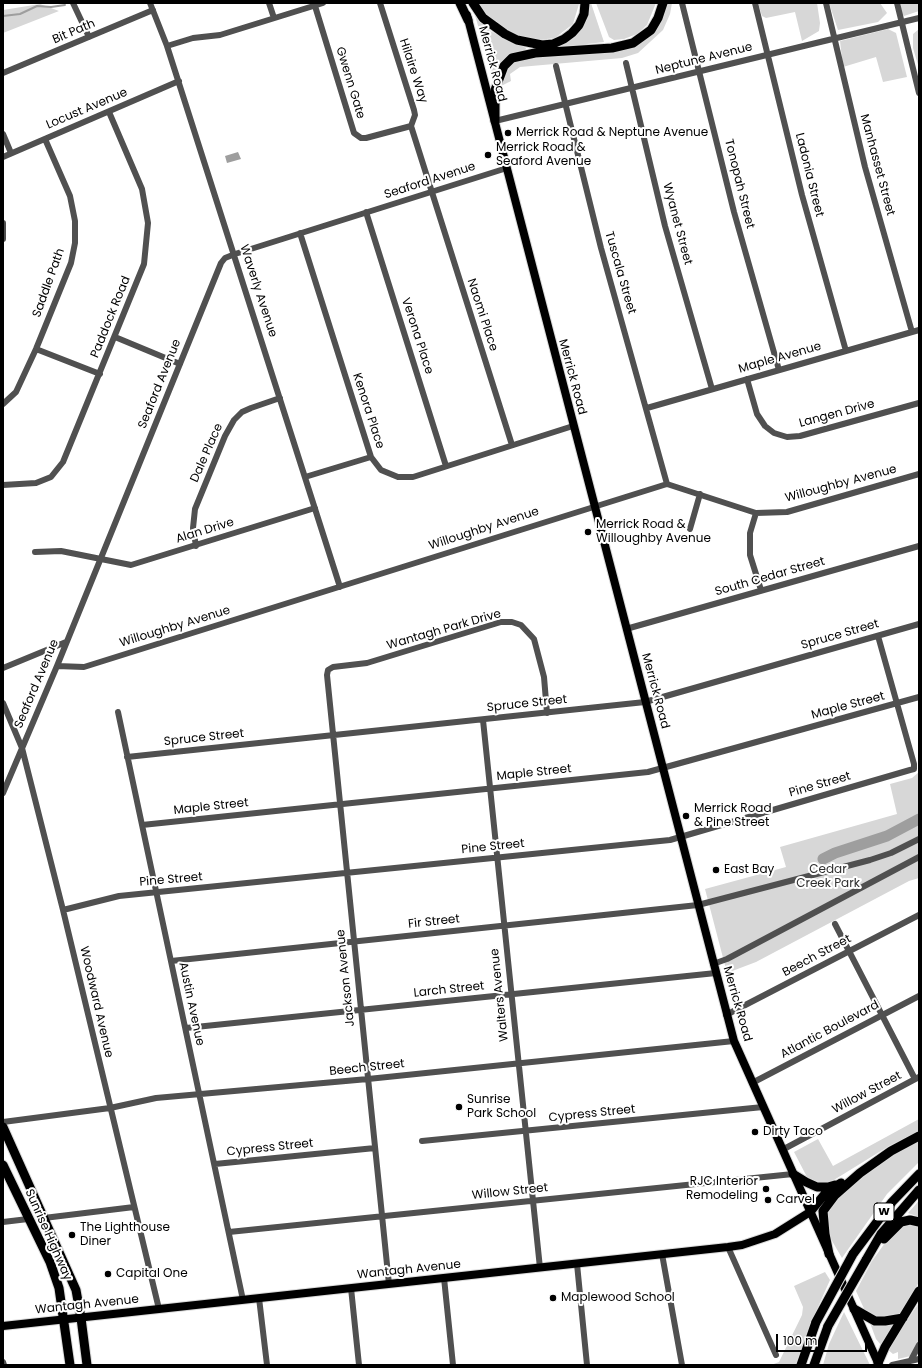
<!DOCTYPE html>
<style>
body{margin:0}
#map{position:relative;width:922px;height:1368px;overflow:hidden;background:#fff;font-family:Poppins,sans-serif}
canvas{display:block}
.frame{position:absolute;inset:0;border:4px solid #000;pointer-events:none}
.scale{position:absolute;left:776px;top:1334px;width:91px;height:18px;box-sizing:border-box;border:2px solid #000;border-top:0;padding-left:5px;font-size:12px;line-height:14px;white-space:nowrap;color:#000;-webkit-text-stroke:3px #fff;paint-order:stroke}
</style>
<div id="map">
<canvas width="922" height="1368"></canvas>
<div class="frame"></div>
<div class="scale">100 m</div>
</div>
<script>
const context = document.querySelector('canvas').getContext('2d');
context.lineJoin = 'round';
function fill(path, color) { context.fillStyle = color; context.fill(path, 'evenodd'); }
const toPath = rows => new Path2D(rows.map(r => 'M' + r).join(''));
function strokePath(path, color, width, dash) { context.strokeStyle = color; context.lineWidth = width; context.lineCap = dash ? 'butt' : 'round'; context.setLineDash(dash || []); context.stroke(path); }
function write(font, color, halo, rows, align = 'center') {
  context.font = font + ' Poppins,sans-serif'; context.lineWidth = 4; context.setLineDash([]); context.textBaseline = 'middle'; context.strokeStyle = halo; context.fillStyle = color; for (const [text, x, y, turn = 0] of rows) {
    context.save(); context.translate(x, y); context.rotate((+turn || 0) * Math.PI / 180); context.textAlign = isNaN(turn) ? turn : align; if (halo) context.strokeText(text, 0, 0); context.fillText(text, 0, 0); context.restore();
  }
}
const green = toPath([
 [476,3,579,3,579,4,573,24,555,38,538,40,510,33,489,20],
 [586,3,591,3,604,42,587,44,582,48,554,49,575,33],
 [596,3,656,3,647,25,637,34,624,39,614,40,609,37],
 [666,3,672,3,670,14,663,30,638,53,622,58,520,67,510,74,511,81,501,86,508,65,517,59,643,40],
 [758,3,817,3,820,23,819,31,802,41,795,12,766,18,762,16],
 [829,3,880,3,887,13,878,22,838,30],
 [900,3,918,3,919,11,904,16,902,14],
 [40,4,59,11,3,33,3,10],
 [475,15,490,31,526,48,525,51,502,62,492,75],
 [888,29,896,33,907,77,883,82,876,57,843,67,840,41],
 [919,29,919,68,913,48,913,34],
 [919,772,919,878,909,881,756,962,727,973,705,889,786,867,780,847,897,814,890,784,912,778],
 [919,1119,919,1131,889,1146,829,1183,817,1183,807,1177,794,1152,818,1139,833,1166],
 [919,1141,919,1162,887,1194,842,1258,828,1234,827,1212,847,1187,890,1157],
 [919,1200,919,1217,908,1213,916,1204],
 [907,1223,919,1226,919,1282,903,1311,892,1318,879,1319,866,1313,856,1291,872,1261,895,1229],
 [825,1272,830,1280,810,1325,796,1365,771,1365,779,1362,802,1315,803,1307,794,1286],
 [919,1303,919,1354,898,1359,898,1352,893,1354,887,1349],
 [844,1312,870,1365,823,1365,829,1344],
 [870,1323,895,1323,881,1345,876,1339]
]);
const water = toPath([
 [238,152,241,159,227,163,225,156]
]);
const stream = toPath([
 [3,16,20,14,37,6,51,7,65,5]
]);
const river = toPath([
 [823,859,835,853,887,836,919,819]
]);
const minor = toPath([
 [73,3,89,37],
 [150,3,167,46,176,74,340,587],
 [269,3,274,18],
 [380,3,414,110,415,115,411,126,512,445],
 [682,3,734,212,779,370],
 [755,3,802,195,846,351],
 [826,3,865,167,912,332],
 [897,3,919,93],
 [315,6,354,133,361,138,366,138,411,126],
 [167,46,193,38,220,35,323,3],
 [626,63,665,226,712,389],
 [556,66,601,248,667,484],
 [3,73,153,10],
 [495,121,919,18],
 [3,134,11,153],
 [3,157,179,81],
 [366,212,446,466],
 [3,223,3,239],
 [300,233,371,457,381,470,398,477,413,477,573,426],
 [115,337,180,364],
 [36,349,100,374],
 [747,379,757,414,765,426,774,433,787,437,800,436,919,403],
 [3,404,16,392,36,349,71,263,75,243,75,221,70,196,45,139],
 [647,408,919,330],
 [305,477,371,457],
 [3,485,36,483,51,477,63,462,144,264,148,223,142,189,109,112],
 [756,513,750,533,750,555,761,590],
 [690,529,700,494],
 [196,546,193,528,195,509,225,436,234,420,242,412,251,408,280,398],
 [35,552,61,551,131,565,315,508],
 [626,629,919,546],
 [57,666,84,667,667,484,756,513,787,512,919,474],
 [3,668,66,642],
 [3,703,22,748,63,910,159,1309],
 [118,712,243,1300],
 [483,720,540,1268],
 [127,757,645,702,919,624],
 [3,793,57,666,221,263,225,258,235,254,507,168],
 [142,825,648,772,919,697],
 [63,910,119,896,670,840,910,770,914,769,914,764,878,636],
 [835,924,915,1079],
 [171,961,698,905,870,860,891,853,919,839],
 [713,964,727,959,919,857],
 [726,1015,919,915],
 [186,1028,716,973],
 [752,1083,919,996],
 [3,1122,110,1108,156,1098,368,1079,734,1041],
 [422,1141,763,1107],
 [782,1150,919,1077],
 [215,1164,375,1148],
 [44,1218,134,1207],
 [3,1222,28,1219],
 [229,1232,793,1174],
 [728,1247,776,1355],
 [662,1254,682,1365],
 [577,1264,587,1365],
 [444,1278,453,1365],
 [389,1284,327,675,328,670,333,667,367,663,501,622,512,622,521,625,534,639,544,677,547,713],
 [351,1288,359,1365],
 [259,1298,267,1365],
 [911,1360,919,1345],
 [3,1362,4,1365],
 [892,1365,919,1359]
]);
const major = toPath([
 [467,15,734,1041,879,1365],
 [3,1326,728,1247,742,1245,775,1234,810,1212]
]);
const highway = toPath([
 [460,3,468,20],
 [473,3,483,18,505,34,517,40,542,45,553,44,564,39,572,33,579,25,584,14,585,3],
 [495,121,495,90,504,66,512,58,535,53,612,48,633,43,651,30,658,18,663,3],
 [3,1127,76,1290,81,1318,87,1365],
 [3,1165,50,1262,59,1288,70,1365],
 [793,1174,806,1182,817,1187,828,1187,835,1185],
 [810,1212,824,1195,841,1183],
 [884,1239,901,1222,910,1220,919,1222],
 [829,1254,825,1234,823,1211,835,1195,860,1173,891,1151,919,1136],
 [853,1254,892,1202,919,1174],
 [866,1260,881,1234,919,1190],
 [854,1309,875,1321,885,1321,903,1318],
 [878,1363,885,1347,919,1291],
 [801,1365,816,1322],
 [814,1365,828,1326]
]);
const highwayBridge = toPath([
 [816,1322,853,1254],
 [828,1326,866,1260]
]);
const markers = [
 [508,133,4,"#000"],
 [488,155,4,"#000"],
 [588,532,4,"#000"],
 [686,816,4,"#000"],
 [716,870,4,"#000"],
 [459,1107,4,"#000"],
 [755,1132,4,"#000"],
 [766,1189,4,"#000"],
 [768,1200,4,"#000"],
 [72,1235,4,"#000"],
 [108,1274,4,"#000"],
 [553,1298,4,"#000"]
];
const shields = [
 [884,1212,20]
];
const shieldNames = [
 ["W",884,1212]
];
const streetNames = [
 ["Bit Path",74,32,-23],
 ["Neptune Avenue",704,59,-14],
 ["Merrick Road",492,64,75],
 ["Hilaire Way",413,71,72],
 ["Gwenn Gate",350,83,73],
 ["Locust Avenue",87,109,-23],
 ["Manhasset Street",877,165,75],
 ["Ladonia Street",809,175,76],
 ["Seaford Avenue",430,181,-18],
 ["Tonopah Street",739,184,76],
 ["Wyanet Street",677,224,75],
 ["Tuscala Street",620,273,74],
 ["Saddle Path",49,283,-70],
 ["Waverly Avenue",258,291,72],
 ["Naomi Place",482,315,72],
 ["Paddock Road",111,317,-68],
 ["Verona Place",417,336,72],
 ["Maple Avenue",780,358,-16],
 ["Merrick Road",572,377,75],
 ["Seaford Avenue",160,384,-68],
 ["Kenora Place",368,411,72],
 ["Langen Drive",837,414,-15],
 ["Dale Place",207,453,-66],
 ["Willoughby Avenue",841,484,-15],
 ["Willoughby Avenue",484,529,-18],
 ["Alan Drive",205,531,-17],
 ["South Cedar Street",770,577,-16],
 ["Willoughby Avenue",175,627,-17],
 ["Wantagh Park Drive",444,630,-16],
 ["Spruce Street",840,635,-16],
 ["Seaford Avenue",37,684,-67],
 ["Merrick Road",655,691,75],
 ["Spruce Street",527,704,-6],
 ["Maple Street",848,706,-15],
 ["Spruce Street",204,738,-6],
 ["Maple Street",534,773,-6],
 ["Pine Street",820,785,-16],
 ["Maple Street",211,807,-6],
 ["Pine Street",493,847,-6],
 ["Pine Street",171,880,-5],
 ["Fir Street",434,922,-6],
 ["Beech Street",817,956,-28],
 ["Jackson Avenue",346,978,-96],
 ["Larch Street",449,990,-6],
 ["Walters Avenue",500,995,-96],
 ["Woodward Avenue",96,1002,77],
 ["Austin Avenue",191,1004,78],
 ["Merrick Road",737,1004,74],
 ["Atlantic Boulevard",830,1030,-28],
 ["Beech Street",367,1068,-6],
 ["Willow Street",867,1093,-28],
 ["Cypress Street",592,1114,-6],
 ["Cypress Street",270,1148,-6],
 ["Willow Street",510,1192,-6],
 ["Sunrise Highway",48,1235,66],
 ["Wantagh Avenue",409,1270,-6],
 ["Wantagh Avenue",87,1305,-6]
];
const poiNames = [
 ["Merrick Road & Neptune Avenue",516,133],
 ["Merrick Road &",496,148],
 ["Seaford Avenue",496,162],
 ["Merrick Road &",596,525],
 ["Willoughby Avenue",596,539],
 ["Merrick Road",694,809],
 ["& Pine Street",694,823],
 ["East Bay",724,870],
 ["Sunrise",467,1100],
 ["Park School",467,1114],
 ["Dirty Taco",763,1132],
 ["RJC Interior",758,1182,"right"],
 ["Remodeling",758,1196,"right"],
 ["Carvel",776,1200],
 ["The Lighthouse",80,1228],
 ["Diner",80,1242],
 ["Capital One",116,1274],
 ["Maplewood School",561,1298]
];
const parkNames = [
 ["Cedar",828,870],
 ["Creek Park",828,884]
];
fill(green, '#d7d7d7');
fill(water, '#9e9e9e');
strokePath(stream, '#9e9e9e', 2);
strokePath(river, '#9e9e9e', 11);
strokePath(major, '#dbdbdb', 10);
strokePath(highway, '#dbdbdb', 11);
strokePath(minor, '#505050', 6);
strokePath(major, '#000', 8);
strokePath(highway, '#000', 9);
strokePath(highwayBridge, '#dbdbdb', 11, []);
strokePath(highwayBridge, '#000', 9);
for (const [x, y, r, color] of markers) { const dot = new Path2D(); dot.arc(x, y, r, 0, 2 * Math.PI); context.fillStyle = color; context.fill(dot); strokePath(dot, '#fff', 1.5); }
for (const [x, y, w] of shields) { const box = new Path2D(); box.roundRect(x - w / 2, y - 9, w, 18, 3); context.fillStyle = '#fff'; context.fill(box); strokePath(box, '#000', 1); }
write('bold 11px', '#000', null, shieldNames);
write('12px', '#000', '#fff', streetNames);
write('12px', '#000', '#fff', poiNames, 'left');
write('12px', '#2e2e2e', '#fff', parkNames);
</script>
